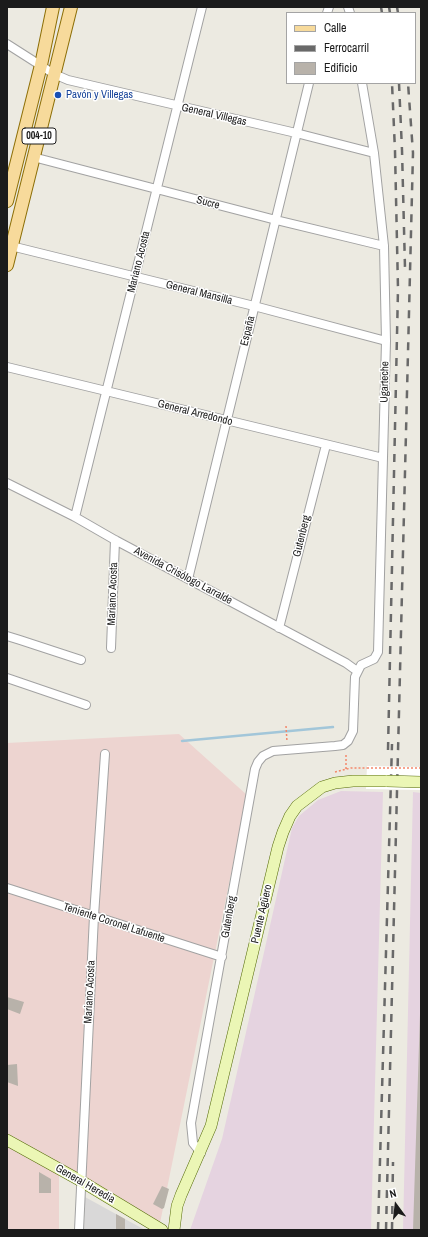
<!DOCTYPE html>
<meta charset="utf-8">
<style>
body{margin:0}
#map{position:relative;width:428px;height:1237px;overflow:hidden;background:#eceae1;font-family:"Archivo Narrow",sans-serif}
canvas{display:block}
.frame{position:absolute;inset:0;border:8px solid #1b1b1b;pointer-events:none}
.legend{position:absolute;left:286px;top:12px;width:130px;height:72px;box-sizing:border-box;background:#fff;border:1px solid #a4a4a4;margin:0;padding:5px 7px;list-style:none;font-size:12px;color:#1b1b1b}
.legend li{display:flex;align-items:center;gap:8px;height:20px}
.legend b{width:20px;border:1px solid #a4a4a4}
.north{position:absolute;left:376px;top:1185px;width:40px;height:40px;-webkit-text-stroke:3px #fff;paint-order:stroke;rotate:345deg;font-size:11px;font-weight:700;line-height:16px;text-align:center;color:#1b1b1b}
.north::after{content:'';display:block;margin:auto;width:14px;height:18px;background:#1b1b1b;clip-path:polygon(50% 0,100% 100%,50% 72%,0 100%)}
</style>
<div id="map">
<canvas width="428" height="1237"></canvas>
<div class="frame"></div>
<ul class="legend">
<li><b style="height:5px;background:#f7da9b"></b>Calle</li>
<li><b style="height:5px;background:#696969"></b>Ferrocarril</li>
<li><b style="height:11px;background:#b8b2aa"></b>Edificio</li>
</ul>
<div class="north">N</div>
</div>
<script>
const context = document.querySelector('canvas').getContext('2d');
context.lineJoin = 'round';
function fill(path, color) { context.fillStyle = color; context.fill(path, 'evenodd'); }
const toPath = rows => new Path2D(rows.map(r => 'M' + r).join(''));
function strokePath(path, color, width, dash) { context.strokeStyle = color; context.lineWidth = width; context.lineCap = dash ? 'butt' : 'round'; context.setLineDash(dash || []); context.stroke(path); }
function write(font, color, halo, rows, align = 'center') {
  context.font = font + ' "Archivo Narrow",sans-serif'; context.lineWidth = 3; context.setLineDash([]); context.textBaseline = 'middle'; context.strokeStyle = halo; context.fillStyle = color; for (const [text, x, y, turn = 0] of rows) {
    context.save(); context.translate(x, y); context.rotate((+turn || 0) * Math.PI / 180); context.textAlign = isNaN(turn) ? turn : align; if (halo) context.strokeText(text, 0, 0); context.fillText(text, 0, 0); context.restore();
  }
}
const residential = toPath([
 [85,1197,145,1230,84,1230]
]);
const commercial = toPath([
 [179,734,247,795,160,1223,59,1164,59,1230,7,1230,7,743]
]);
const industrial = toPath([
 [341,791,383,792,371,1230,190,1230,222,1139,292,828,299,816,318,800],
 [413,792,421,793,421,1230,403,1230]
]);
const pier = toPath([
 [367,766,421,767,421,790,366,789]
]);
const stream = toPath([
 [182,741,333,727]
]);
const building = toPath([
 [7,997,24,1002,20,1014,7,1009],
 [420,1014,421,1014,421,1230,413,1230],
 [17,1064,18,1086,7,1082,7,1065],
 [39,1172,51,1179,51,1193,39,1193],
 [162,1186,169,1189,164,1208,162,1209,153,1204],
 [116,1214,125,1219,125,1230,116,1230]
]);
const path = toPath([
 [286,726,287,742],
 [346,769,346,753],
 [335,772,351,768,367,768]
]);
const street = toPath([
 [348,7,350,13],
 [327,13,329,7],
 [7,44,54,74,68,80,296,133,374,153],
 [33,157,276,220,384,246],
 [11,246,254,306,386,341],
 [7,367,383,458],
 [7,483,75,517,115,540,346,663,357,671],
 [75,517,202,7],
 [188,579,309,83],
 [279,628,326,445],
 [7,636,20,640,81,660],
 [111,648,115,540],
 [7,678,86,705],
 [7,888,222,957],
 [201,1153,193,1143,191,1123,255,769,258,762,263,756,273,751,335,746,343,745,348,741,353,731,355,677,361,665,374,659,378,652,386,341,384,246,374,153,362,83],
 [79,1230,94,916,105,754]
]);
const secondary = toPath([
 [7,1140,81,1181,162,1230],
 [174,1230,177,1206,181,1195,211,1126,278,847,283,832,290,816,297,806,322,787,335,783,353,781,387,781]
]);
const primary = toPath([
 [7,201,41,65,53,7],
 [7,265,71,7]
]);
const rail = toPath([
 [381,7,382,13],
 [389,7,390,13],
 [397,7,398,13],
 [399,83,402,150,405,268],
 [388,750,398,289,395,151,392,83],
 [378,1230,392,744],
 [386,1230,413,153,408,83],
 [392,1230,393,1162]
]);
const pathBridge = toPath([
 [367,768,421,768]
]);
const secondaryBridge = toPath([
 [387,781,421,782]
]);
const markers = [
 [58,95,4,"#1a4fb4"]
];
const shields = [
 [39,136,34]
];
const shieldNames = [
 ["004-10",39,136]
];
const transitNames = [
 ["Pavón y Villegas",66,95]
];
const streetNames = [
 ["General Villegas",214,115,13],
 ["Sucre",208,203,15],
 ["Mariano Acosta",139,262,-76],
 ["General Mansilla",199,293,14],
 ["España",248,331,-76],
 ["Ugarteche",385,382,-89],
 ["General Arredondo",195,413,14],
 ["Gutenberg",302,536,-76],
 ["Avenida Crisólogo Larralde",183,576,28],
 ["Mariano Acosta",113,594,-88],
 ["Puente Agüero",262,914,-77],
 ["Gutenberg",229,917,-80],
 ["Teniente Coronel Lafuente",114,923,18],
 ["Mariano Acosta",90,992,-87],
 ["General Heredia",85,1184,30]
];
fill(residential, '#d9d8d8');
fill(commercial, '#edd4d0');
fill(industrial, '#e5d3e0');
fill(pier, '#fff');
strokePath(stream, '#a2c6d9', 2.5);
fill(building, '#b8b2aa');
strokePath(street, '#a2a2a2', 10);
strokePath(secondary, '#556b09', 12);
strokePath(primary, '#8c6e06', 14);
strokePath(path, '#f3886b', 1.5, [2, 2]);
strokePath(street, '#fff', 8);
strokePath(secondary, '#ebf6b5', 11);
strokePath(primary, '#f7da9b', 12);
strokePath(rail, '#696969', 2.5, [8, 8]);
strokePath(secondaryBridge, '#556b09', 12, []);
strokePath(pathBridge, '#f3886b', 1.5, [2, 2]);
strokePath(secondaryBridge, '#ebf6b5', 11);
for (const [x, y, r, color] of markers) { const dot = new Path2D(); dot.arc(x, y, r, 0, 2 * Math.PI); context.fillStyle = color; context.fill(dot); strokePath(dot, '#fff', 1.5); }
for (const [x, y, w] of shields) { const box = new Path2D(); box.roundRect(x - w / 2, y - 8, w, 16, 3); context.fillStyle = '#fff'; context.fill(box); strokePath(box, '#1b1b1b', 1); }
write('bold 10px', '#1b1b1b', null, shieldNames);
write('11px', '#164399', '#fff', transitNames, 'left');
write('11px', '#1b1b1b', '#fff', streetNames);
</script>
